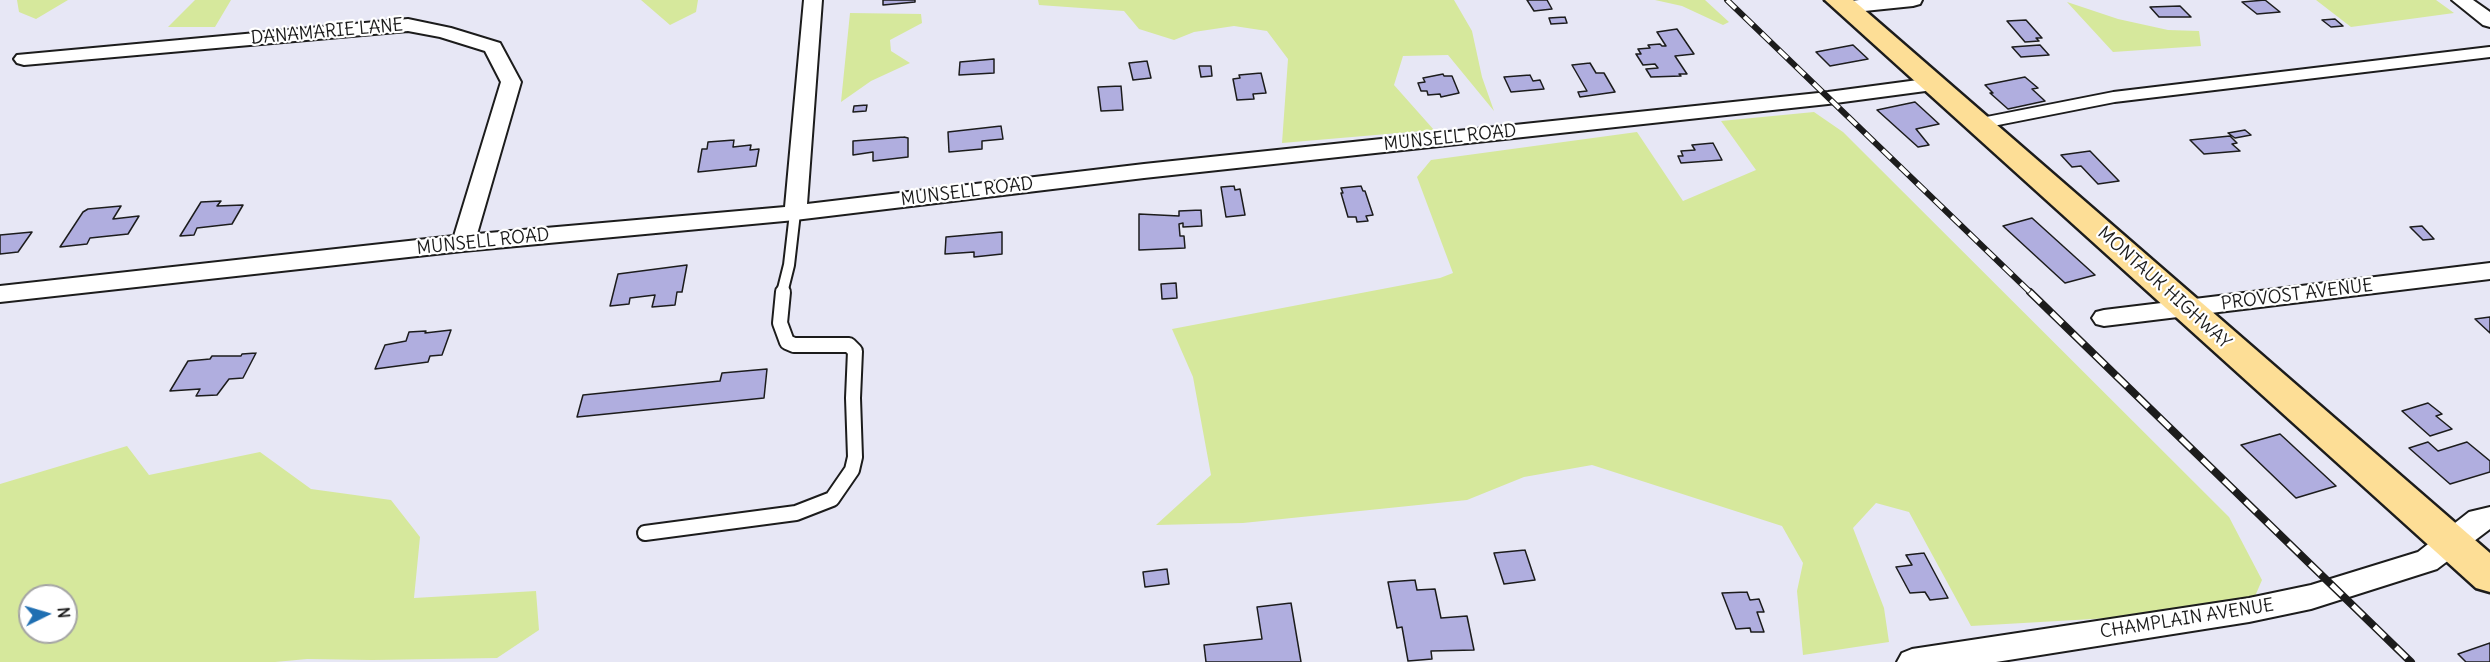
<!DOCTYPE html>
<style>
body{margin:0}
#map{position:relative;width:2490px;height:662px;overflow:hidden;background:#e7e7f5;font-family:Delius,sans-serif}
canvas{display:block}
.north{position:absolute;left:18px;top:584px;width:60px;height:60px;box-sizing:border-box;background:#fff;border:2px solid #a4a4a4;border-radius:50%;rotate:85deg;font-size:16px;font-weight:700;line-height:24px;text-align:center;color:#1c1c1c}
.north::after{content:'';display:block;margin:auto;width:21px;height:27px;background:#1f6fb2;clip-path:polygon(50% 0,100% 100%,50% 72%,0 100%)}
</style>
<div id="map">
<canvas width="2490" height="662"></canvas>
<div class="north">N</div>
</div>
<script>
const context = document.querySelector('canvas').getContext('2d');
context.lineJoin = 'round';
function fill(path, color) { context.fillStyle = color; context.fill(path, 'evenodd'); }
const toPath = rows => new Path2D(rows.map(r => 'M' + r).join(''));
function strokePath(path, color, width, dash) { context.strokeStyle = color; context.lineWidth = width; context.lineCap = dash ? 'butt' : 'round'; context.setLineDash(dash || []); context.stroke(path); }
function write(font, color, halo, rows, align = 'center') {
  context.font = font + ' Delius,sans-serif'; context.lineWidth = 4.5; context.setLineDash([]); context.textBaseline = 'middle'; context.strokeStyle = halo; context.fillStyle = color; for (const [text, x, y, turn = 0] of rows) {
    context.save(); context.translate(x, y); context.rotate((+turn || 0) * Math.PI / 180); context.textAlign = isNaN(turn) ? turn : align; if (halo) context.strokeText(text, 0, 0); context.fillText(text, 0, 0); context.restore();
  }
}
const green = toPath([
 [17,0,68,0,36,19,19,12],
 [195,0,231,0,215,27,168,27],
 [641,0,698,0,696,12,670,25],
 [1038,0,1454,0,1472,31,1482,77,1494,111,1448,55,1403,56,1394,85,1434,130,1282,143,1288,59,1267,31,1234,26,1194,32,1174,40,1139,29,1124,11,1039,5],
 [1655,0,1705,0,1729,22,1723,25,1682,6],
 [2316,0,2436,0,2454,13,2351,27],
 [2067,2,2118,19,2168,30,2199,31,2201,46,2113,52],
 [850,13,921,14,922,23,890,40,891,51,910,63,871,81,841,102],
 [1814,112,1843,132,2229,517,2262,580,2249,610,1971,626,1909,512,1876,503,1853,528,1884,608,1889,642,1803,655,1797,591,1803,563,1782,526,1592,465,1524,477,1467,500,1243,523,1156,525,1211,475,1193,377,1172,329,1440,278,1453,273,1417,177,1431,160,1637,132,1683,201,1756,170,1721,121],
 [127,446,149,475,260,452,311,489,391,500,420,537,414,598,536,591,539,630,497,658,372,660,307,659,275,662,0,662,0,484],
 [30,596,66,596,66,632,30,632]
]);
const building = toPath([
 [883,0,915,0,915,2,883,5,883,0],
 [1527,0,1547,0,1552,9,1534,11,1527,0],
 [2265,0,2280,12,2257,14,2242,2,2265,0],
 [2180,6,2191,17,2159,17,2150,7,2180,6],
 [1565,17,1567,23,1551,24,1549,18,1565,17],
 [2335,19,2343,26,2331,27,2322,20,2335,19],
 [2026,20,2042,38,2036,38,2039,41,2025,42,2007,21,2026,20],
 [1677,29,1694,54,1675,56,1687,74,1679,74,1681,76,1651,77,1646,69,1658,68,1655,64,1643,65,1636,54,1641,54,1638,49,1650,48,1648,45,1660,44,1662,46,1666,46,1657,32,1677,29],
 [1853,45,1868,59,1830,66,1816,52,1853,45],
 [2040,45,2049,55,2021,57,2012,47,2040,45],
 [994,59,994,73,959,75,960,62,994,59],
 [1147,61,1151,78,1133,80,1129,63,1147,61],
 [1590,63,1596,73,1604,73,1615,92,1580,97,1578,92,1587,91,1572,65,1590,63],
 [1199,66,1211,66,1212,76,1201,77,1199,66],
 [1261,73,1266,93,1253,94,1254,99,1237,100,1233,79,1240,78,1239,75,1261,73],
 [1443,74,1444,76,1452,76,1459,93,1441,97,1440,94,1428,95,1427,91,1421,91,1418,83,1425,82,1423,78,1443,74],
 [1530,75,1533,81,1540,80,1544,89,1511,92,1504,77,1530,75],
 [2025,77,2038,88,2032,89,2045,101,2008,109,1990,93,1993,93,1985,85,2025,77],
 [1121,86,1123,110,1101,111,1098,87,1121,86],
 [1915,102,1939,124,1916,129,1929,145,1918,147,1877,110,1915,102],
 [867,105,866,111,853,112,854,106,867,105],
 [1001,126,1003,139,982,141,982,149,949,152,948,132,1001,126],
 [2245,130,2251,135,2235,138,2228,133,2245,130],
 [2230,136,2237,143,2232,144,2240,151,2204,154,2190,140,2230,136],
 [904,137,908,138,908,157,873,161,873,152,853,155,853,141,904,137],
 [734,140,733,147,751,145,750,150,759,149,756,166,698,172,702,149,707,149,708,142,734,140],
 [1713,143,1722,160,1681,163,1678,156,1683,156,1681,151,1695,150,1692,145,1713,143],
 [2090,151,2119,181,2098,184,2081,166,2072,167,2061,155,2090,151],
 [1234,186,1235,190,1240,189,1245,215,1226,217,1221,187,1234,186],
 [1361,186,1363,191,1365,191,1373,215,1366,216,1368,221,1357,222,1356,217,1348,217,1341,193,1343,193,1341,188,1361,186],
 [221,201,217,206,243,205,232,224,197,228,194,235,180,236,201,202,221,201],
 [121,206,113,219,139,216,128,234,90,238,87,244,60,247,83,212,88,209,121,206],
 [1201,210,1202,226,1183,227,1183,223,1179,224,1180,236,1184,236,1185,248,1139,250,1139,214,1179,216,1179,211,1201,210],
 [2032,218,2095,275,2065,283,2003,226,2032,218],
 [2422,226,2434,239,2423,240,2410,227,2422,226],
 [32,232,18,252,0,254,0,235,32,232],
 [1002,232,1002,254,974,257,974,252,945,254,946,237,1002,232],
 [687,265,682,292,677,292,675,305,652,307,655,295,630,298,629,304,610,306,618,274,687,265],
 [1176,283,1177,298,1162,299,1161,284,1176,283],
 [2490,317,2490,333,2475,319,2490,317],
 [451,330,442,355,430,356,428,362,375,369,385,345,406,341,409,332,426,331,425,333,451,330],
 [256,353,243,378,229,379,217,395,196,396,200,389,170,391,188,361,210,359,212,356,241,356,242,354,256,353],
 [767,369,764,398,577,417,583,395,720,381,722,373,767,369],
 [2428,403,2442,414,2436,416,2452,429,2430,436,2402,411,2428,403],
 [2280,434,2336,486,2296,498,2241,445,2280,434],
 [2428,442,2438,451,2467,442,2490,461,2490,472,2450,484,2409,448,2428,442],
 [1525,550,1535,580,1504,584,1494,553,1525,550],
 [1924,553,1948,598,1930,600,1925,592,1910,593,1896,567,1912,565,1906,555,1924,553],
 [1167,569,1169,584,1145,587,1143,572,1167,569],
 [1415,580,1417,590,1435,589,1441,618,1467,616,1474,650,1431,651,1432,659,1408,661,1402,627,1397,628,1388,582,1415,580],
 [1747,592,1750,600,1759,599,1764,612,1757,612,1764,632,1751,632,1750,628,1736,629,1722,593,1747,592],
 [1291,603,1301,662,1206,662,1204,645,1262,639,1257,607,1291,603],
 [2490,643,2490,662,2466,662,2458,654,2490,643]
]);
const laneFar1 = toPath([
 [1977,124,2114,97,2490,52],
 [782,293,789,265,795,213]
]);
const lane = toPath([
 [645,533,796,513,832,499,852,470,855,457,853,398,855,351,849,345,794,345,787,342,780,323,783,292]
]);
const street = toPath([
 [804,0,822,0,807,204,1144,164,1828,92,1933,78,1940,80,1943,84,1940,88,1933,90,1828,104,1144,178,795,220,463,251,0,302,0,286,454,236,501,82,485,51,440,37,408,31,24,65,17,63,14,59,17,55,408,19,451,28,500,43,521,82,477,234,785,207,804,0],
 [1859,0,1922,0,1920,4,1913,6,1845,13,1838,11,1836,7,1838,3,1859,0],
 [2452,0,2473,0,2490,12,2490,27,2483,25,2452,0],
 [2490,263,2490,279,2104,326,2096,324,2092,318,2096,312,2104,310,2490,263],
 [2490,507,2490,529,2437,569,2311,609,2249,622,1996,662,1897,662,1902,653,1912,649,2249,598,2311,585,2418,552,2469,512,2490,507]
]);
const primary = toPath([
 [1825,0,1853,0,2490,553,2490,592,2476,588,1825,0]
]);
const railFar1 = toPath([
 [1727,0,2031,293]
]);
const rail = toPath([
 [2030,292,2411,662]
]);
const streetNames = [
 ["DANAMARIE LANE",327,32,-5],
 ["MUNSELL ROAD",1450,138,-6],
 ["MUNSELL ROAD",967,192,-7],
 ["MUNSELL ROAD",483,242,-6],
 ["MONTAUK HIGHWAY",2164,288,42],
 ["PROVOST AVENUE",2297,295,-7],
 ["CHAMPLAIN AVENUE",2187,619,-9]
];
fill(green, '#d6e89c');
fill(building, '#b0aedf');
strokePath(building, '#1c1c1c', 1.5);
strokePath(laneFar1, '#1c1c1c', 14);
strokePath(lane, '#1c1c1c', 18);
strokePath(street, '#1c1c1c', 4);
strokePath(primary, '#1c1c1c', 5);
strokePath(laneFar1, '#fff', 10);
strokePath(lane, '#fff', 14);
fill(street, '#fff');
fill(primary, '#fdde96');
strokePath(railFar1, '#1c1c1c', 6);
strokePath(rail, '#1c1c1c', 8);
strokePath(railFar1, '#fff', 4, [12]);
strokePath(rail, '#fff', 5, [15]);
write('18px', '#1c1c1c', '#fff', streetNames);
</script>
